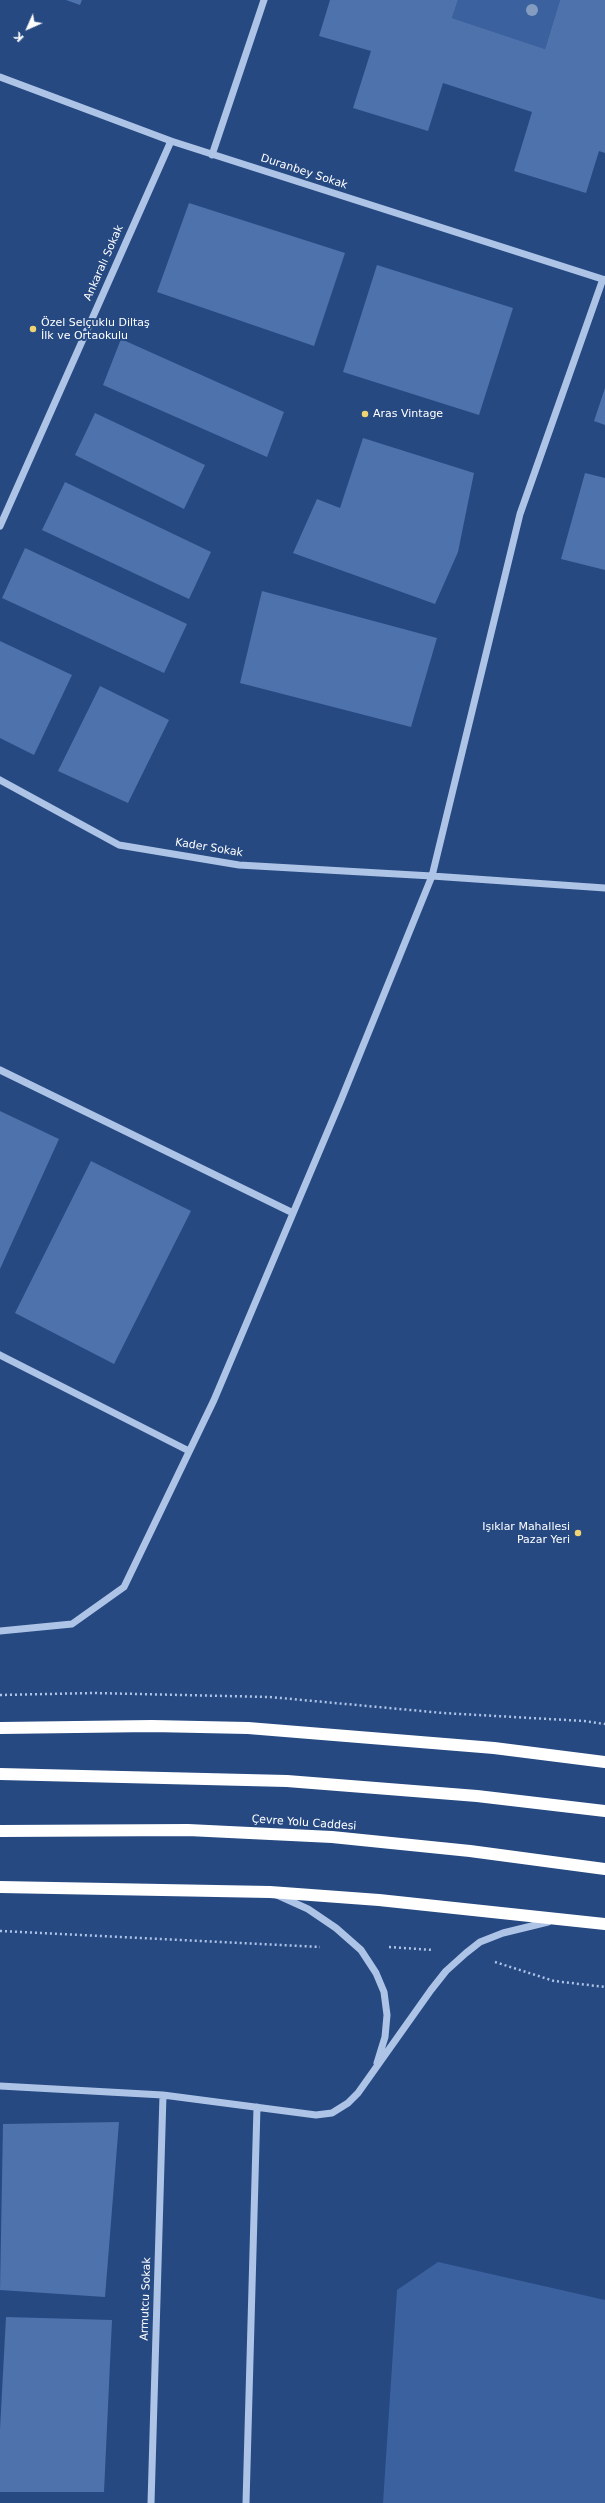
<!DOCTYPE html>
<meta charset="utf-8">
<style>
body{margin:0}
#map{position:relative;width:605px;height:2503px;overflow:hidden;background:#264982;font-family:"DejaVu Sans",sans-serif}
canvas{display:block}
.north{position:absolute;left:8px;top:8px;width:40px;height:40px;-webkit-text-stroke:3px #264982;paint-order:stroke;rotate:225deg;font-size:11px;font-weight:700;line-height:16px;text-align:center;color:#fff}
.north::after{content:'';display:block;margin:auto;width:14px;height:18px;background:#fff;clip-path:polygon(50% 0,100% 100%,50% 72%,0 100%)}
</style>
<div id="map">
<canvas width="605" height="2503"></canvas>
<div class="north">K</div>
</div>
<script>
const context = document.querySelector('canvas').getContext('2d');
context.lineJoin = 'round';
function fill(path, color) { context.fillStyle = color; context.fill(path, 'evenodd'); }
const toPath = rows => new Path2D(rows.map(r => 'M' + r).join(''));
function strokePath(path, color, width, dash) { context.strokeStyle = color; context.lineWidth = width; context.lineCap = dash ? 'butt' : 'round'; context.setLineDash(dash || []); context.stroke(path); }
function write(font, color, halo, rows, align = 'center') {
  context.font = font + ' "DejaVu Sans",sans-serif'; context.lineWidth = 4; context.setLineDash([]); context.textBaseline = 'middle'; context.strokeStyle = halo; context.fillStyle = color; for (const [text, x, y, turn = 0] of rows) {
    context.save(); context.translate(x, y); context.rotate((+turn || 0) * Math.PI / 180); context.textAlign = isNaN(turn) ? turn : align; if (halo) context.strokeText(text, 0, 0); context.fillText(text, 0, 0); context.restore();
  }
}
const green = toPath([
 [458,0,560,0,545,49,452,18],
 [438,2262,605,2300,605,2503,383,2503,397,2290]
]);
const building = toPath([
 [66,0,82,0,80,5],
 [330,0,458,0,452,18,545,49,560,0,605,0,605,153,599,151,586,193,514,171,532,112,443,83,428,131,353,108,371,51,319,36],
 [189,203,345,253,314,346,157,292],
 [377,265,513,308,479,415,343,372],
 [121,339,284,412,267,457,103,385],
 [605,388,605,425,594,421],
 [95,413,205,465,184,509,75,455],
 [363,438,474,473,458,552,435,604,293,553,317,499,340,508],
 [585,473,605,478,605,570,561,559],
 [65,482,211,552,189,599,42,530],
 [25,548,187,624,164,673,2,598],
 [262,591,437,638,411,727,240,683],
 [0,641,72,675,34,755,0,738],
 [100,686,169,720,128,803,58,771],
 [0,1111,59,1139,0,1269],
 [91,1161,191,1211,114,1364,15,1313],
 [119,2122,105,2297,0,2290,3,2124],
 [6,2317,112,2320,104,2492,0,2492,0,2429]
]);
const path = toPath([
 [0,1695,94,1693,270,1697,443,1713,584,1721,605,1724],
 [0,1931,320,1947],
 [389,1947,433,1950],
 [495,1962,554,1981,605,1987]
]);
const minor = toPath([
 [0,77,171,141,605,280],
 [212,155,264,0],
 [603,279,520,514,432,876,605,888],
 [0,526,171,141],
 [0,780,119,845,239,865,432,876,341,1100,214,1400,124,1587,72,1624,0,1631],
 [0,1070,293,1213],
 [0,1355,189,1451],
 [277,1895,308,1909,336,1928,361,1950,376,1973,384,1992,387,2015,385,2037,377,2063],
 [0,2086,163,2095,316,2115,332,2113,348,2103,358,2093,431,1990,446,1971,466,1953,480,1942,503,1933,548,1922],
 [151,2503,163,2095],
 [246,2503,257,2107]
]);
const highway = toPath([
 [0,1728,152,1726,248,1728,494,1748,605,1762],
 [0,1774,287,1781,477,1796,605,1811],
 [0,1831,188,1830,332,1837,470,1851,605,1869],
 [0,1887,270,1892,379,1900,605,1924]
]);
const trees = [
 [532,10]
];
const markers = [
 [33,329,4,"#f0d373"],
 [365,414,4,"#f0d373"],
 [578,1533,4,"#f0d373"]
];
const streetNames = [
 ["Duranbey Sokak",304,172,18],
 ["Ankaralı Sokak",104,263,-66],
 ["Kader Sokak",209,848,9],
 ["Çevre Yolu Caddesi",304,1823,4],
 ["Armutcu Sokak",146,2299,-88]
];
const poiNames = [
 ["Özel Selçuklu Diltaş",41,323],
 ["İlk ve Ortaokulu",41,336],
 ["Aras Vintage",373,414],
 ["Işıklar Mahallesi",570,1527,"right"],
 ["Pazar Yeri",570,1540,"right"]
];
fill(green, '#3b619f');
fill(building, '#4e72ab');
strokePath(path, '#aec4e7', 2.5, [2, 3]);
strokePath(minor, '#aec4e7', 7);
strokePath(highway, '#fff', 12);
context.fillStyle = '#859cc1';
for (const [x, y] of trees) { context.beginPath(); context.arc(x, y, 6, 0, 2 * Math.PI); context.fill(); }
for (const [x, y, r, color] of markers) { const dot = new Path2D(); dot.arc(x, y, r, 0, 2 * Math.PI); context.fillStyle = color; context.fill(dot); strokePath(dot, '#264982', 1.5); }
write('11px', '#fff', '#264982', streetNames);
write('11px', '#fff', '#264982', poiNames, 'left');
</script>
